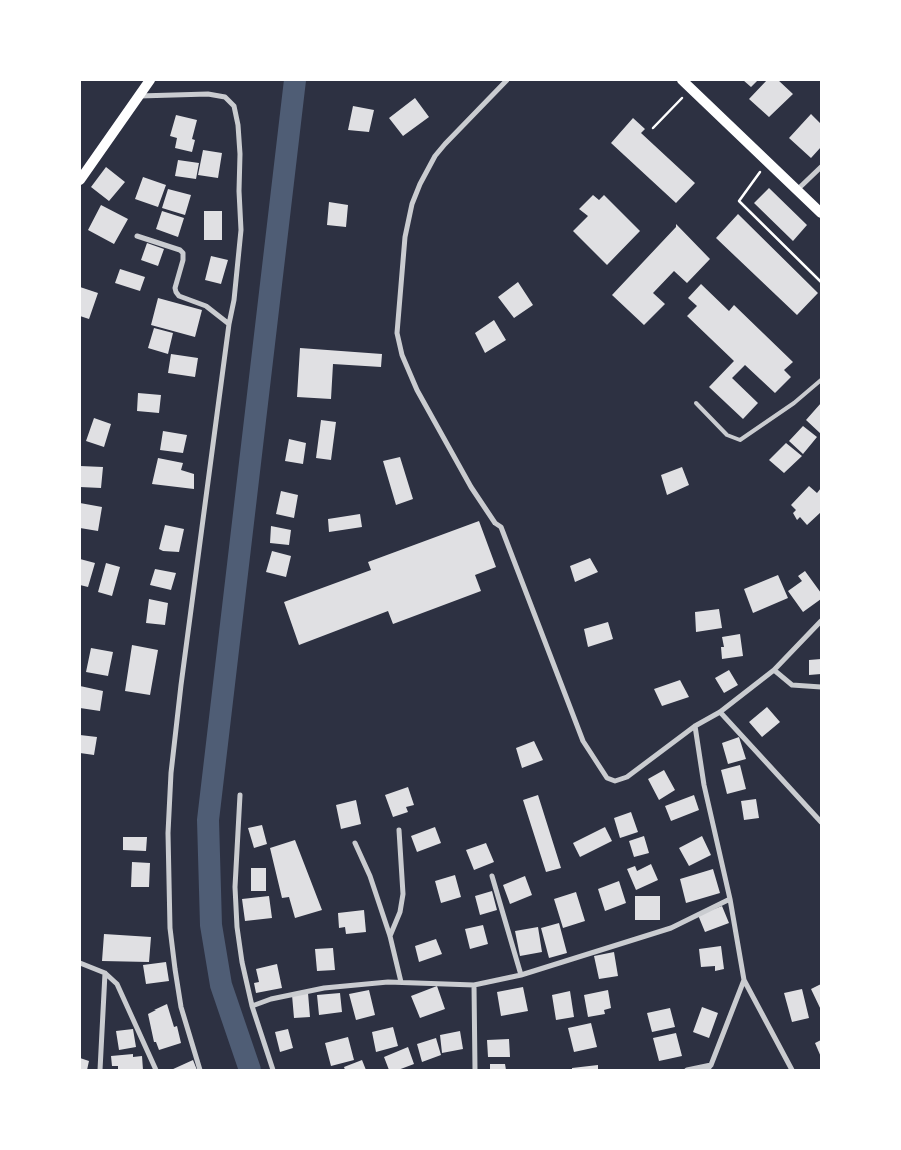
<!DOCTYPE html>
<style>
body{margin:0}
#map{position:relative;width:901px;height:1150px;overflow:hidden;background:#2d3142;font-family:Montserrat,sans-serif}
canvas{display:block}
.frame{position:absolute;inset:0;border:81px solid #fff;pointer-events:none}
</style>
<div id="map">
<canvas width="901" height="1150"></canvas>
<div class="frame"></div>
</div>
<script>
const context = document.querySelector('canvas').getContext('2d');
context.lineJoin = 'round';
const toPath = rows => new Path2D(rows.map(r => 'M' + r).join(''));
function strokePath(path, color, width, dash) { context.strokeStyle = color; context.lineWidth = width; context.lineCap = dash ? 'butt' : 'round'; context.setLineDash(dash || []); context.stroke(path); }
function fill(path, color) { context.fillStyle = color; context.fill(path, 'evenodd'); }
const river = toPath([
 [250,1070,221,985,211,925,208,820,295,80]
]);
const building = toPath([
 [743,80,758,80,751,87],
 [767,80,778,80,793,94,769,117,749,99],
 [415,98,429,117,403,136,389,118],
 [353,106,374,110,369,132,348,130],
 [811,114,821,124,821,147,811,158,789,138],
 [176,115,197,120,192,139,195,140,192,152,175,148,177,138,170,136],
 [633,118,645,129,641,133,695,183,676,203,611,143],
 [203,150,222,153,218,178,198,175],
 [178,160,199,163,196,179,175,176],
 [106,167,125,182,109,201,91,187],
 [143,177,166,185,158,207,135,199],
 [769,188,807,225,793,241,754,203],
 [168,189,191,195,185,215,162,208],
 [593,195,599,200,604,195,640,231,607,265,573,231,588,216,579,209],
 [329,202,348,205,346,227,327,225],
 [101,205,128,219,114,244,88,230],
 [162,211,184,218,178,237,156,229],
 [204,211,222,211,222,240,204,240],
 [738,214,818,293,797,315,716,238],
 [676,224,710,259,687,283,674,271,653,293,665,304,644,325,612,295,676,227],
 [147,243,164,249,158,266,141,260],
 [211,256,228,260,221,284,205,280],
 [120,269,145,277,140,291,115,283],
 [518,282,533,305,514,318,498,297],
 [701,284,729,311,734,305,793,362,784,370,791,377,775,393,745,365,732,378,758,403,743,419,709,387,734,361,687,316,697,306,688,298],
 [80,287,98,293,89,319,80,316],
 [158,298,202,310,195,337,151,325],
 [494,320,506,340,485,353,475,333],
 [154,328,173,333,168,354,148,348],
 [300,348,382,354,381,367,333,364,331,399,297,397],
 [171,354,198,358,195,377,168,373],
 [138,393,161,395,159,413,137,411],
 [821,403,821,434,806,420],
 [94,418,111,424,104,447,86,441],
 [321,420,336,422,331,460,316,458],
 [803,426,817,437,803,454,789,441],
 [163,431,187,435,183,453,160,450],
 [289,439,306,443,303,464,285,461],
 [786,443,802,456,784,473,769,460],
 [400,457,413,499,396,505,383,461],
 [158,458,183,463,181,470,194,474,194,489,152,484],
 [80,466,103,467,101,488,80,487],
 [682,467,689,485,667,495,661,475],
 [809,486,817,493,821,488,821,512,807,525,800,517,797,520,793,513,796,510,791,505],
 [281,491,298,495,294,518,276,514],
 [80,503,102,507,98,531,80,528],
 [360,514,362,527,329,532,328,519],
 [479,521,496,567,475,575,481,591,393,624,388,611,299,645,284,602,371,570,368,562],
 [165,525,184,529,179,552,163,551,159,549],
 [271,526,291,530,289,545,270,543],
 [272,551,291,556,286,577,266,572],
 [590,558,598,572,575,582,570,566],
 [80,559,95,563,88,587,80,585],
 [106,563,120,567,112,596,98,592],
 [155,569,176,573,171,590,150,585],
 [805,571,821,593,821,599,803,612,788,591,802,581,798,576],
 [778,575,788,598,753,613,744,589],
 [149,599,168,603,165,625,146,623],
 [719,609,722,628,696,632,695,612],
 [608,622,613,639,588,647,584,629],
 [740,634,743,656,722,659,721,647,724,647,722,637],
 [132,645,158,650,150,695,125,691],
 [91,648,113,652,108,676,86,672],
 [821,659,821,674,809,675,809,660],
 [729,670,738,685,724,693,715,678],
 [680,680,689,697,662,706,654,689],
 [80,686,103,691,100,711,80,708],
 [767,707,780,722,762,737,749,722],
 [80,735,97,737,94,755,80,753],
 [739,737,746,759,728,764,722,743],
 [534,741,543,760,522,768,516,748],
 [740,765,746,789,727,794,721,770],
 [664,770,675,790,659,800,648,779],
 [408,787,414,805,406,807,408,812,393,817,385,795],
 [538,795,561,868,546,872,523,800],
 [694,795,699,810,671,821,665,806],
 [756,799,759,818,744,820,741,801],
 [356,800,361,824,341,829,336,805],
 [631,812,638,832,620,838,614,818],
 [262,825,267,844,254,848,248,828],
 [435,827,441,843,417,852,411,836],
 [605,827,612,841,580,857,573,843],
 [644,836,649,853,634,857,629,841],
 [702,836,711,855,689,866,679,848],
 [123,837,147,837,146,851,123,850],
 [295,840,322,910,295,918,289,897,282,898,270,848],
 [486,843,494,862,474,870,466,850],
 [132,862,150,863,149,887,131,887],
 [651,864,658,880,636,890,627,869,635,866,637,871],
 [251,868,266,868,266,891,251,891],
 [713,869,720,893,686,903,680,879],
 [455,875,461,897,441,903,435,881],
 [525,876,532,895,510,904,503,885],
 [619,881,626,903,605,911,598,889],
 [492,891,497,910,480,915,475,896],
 [576,892,585,921,563,928,554,899],
 [269,896,272,918,245,921,242,899],
 [635,896,660,896,660,920,635,920],
 [722,906,729,923,705,932,698,915],
 [364,910,366,932,346,934,345,927,339,928,338,913],
 [559,923,567,953,549,958,541,928],
 [483,925,488,944,470,949,465,929],
 [538,927,542,952,520,956,515,931],
 [104,934,151,937,149,962,102,961],
 [436,939,442,954,419,962,415,946],
 [721,946,724,969,715,971,715,966,701,967,699,949],
 [333,948,335,970,317,971,315,949],
 [614,952,618,976,599,979,594,956],
 [166,962,169,981,146,984,143,965],
 [277,964,282,988,256,993,254,983,259,982,256,969],
 [821,984,821,1010,811,989],
 [437,986,445,1009,420,1018,411,996],
 [523,987,528,1011,501,1016,497,992],
 [802,989,809,1018,792,1022,784,993],
 [369,990,375,1015,356,1020,349,994],
 [608,990,611,1008,604,1010,605,1014,588,1017,584,995],
 [570,991,574,1017,556,1020,552,995],
 [308,993,310,1017,294,1018,292,995],
 [340,993,342,1012,319,1015,317,995],
 [167,1004,174,1027,177,1026,181,1043,159,1050,156,1042,154,1042,148,1014,156,1010,154,1010],
 [702,1007,718,1013,709,1038,693,1032],
 [670,1008,675,1027,652,1032,647,1013],
 [591,1023,597,1047,574,1052,568,1028],
 [393,1027,398,1046,376,1052,372,1032],
 [133,1029,136,1047,119,1050,116,1031],
 [288,1029,293,1048,280,1052,275,1032],
 [460,1031,463,1049,442,1053,440,1035],
 [676,1033,682,1056,659,1061,653,1038],
 [348,1037,354,1060,331,1066,325,1043],
 [436,1038,441,1055,422,1062,417,1044],
 [509,1039,510,1057,488,1057,487,1040],
 [821,1040,821,1057,815,1043],
 [408,1047,414,1064,398,1070,389,1070,384,1057],
 [133,1054,133,1057,142,1056,143,1070,118,1070,118,1066,112,1066,111,1056],
 [80,1058,89,1061,87,1070,80,1070],
 [193,1060,197,1070,171,1070],
 [362,1060,366,1070,345,1070,344,1067],
 [490,1064,505,1064,506,1070,490,1070],
 [598,1065,598,1070,572,1070,572,1068]
]);
const path = toPath([
 [653,128,682,98],
 [760,172,739,201,821,282]
]);
const service = toPath([
 [696,403,727,435,740,440,794,403,821,380]
]);
const minor = toPath([
 [507,80,445,144,435,156,420,184,412,204,405,237,397,333,402,355,417,390,471,487,495,523,501,527,583,741,607,778,615,781,627,777,695,726,720,712,774,670,821,621],
 [139,96,208,94,225,97,234,106,238,125,240,154,239,191,241,230,234,300,229,324,181,685,171,773,168,833,170,928,175,969,181,1007,200,1070],
 [797,190,821,167],
 [137,236,180,250,183,253,183,260,175,288,176,292,179,296,206,306,229,324],
 [774,670,792,685,821,687],
 [720,712,821,822],
 [695,726,704,785,730,899,744,980,792,1070],
 [240,795,235,887,237,927,242,962,252,1006,273,1070],
 [355,843,370,876,390,936,401,982],
 [492,876,521,975],
 [390,936,400,912,403,894,399,830],
 [80,963,105,973,117,984,156,1070],
 [474,985,475,1070],
 [252,1006,271,999,324,988,388,982,474,985,521,975,671,928,730,899],
 [100,1070,105,973],
 [687,1070,711,1065],
 [707,1070,711,1065,744,980]
]);
const secondary = toPath([
 [682,80,821,213],
 [80,180,150,80]
]);
strokePath(river, '#4f5d75', 22);
fill(building, '#e0e0e3');
strokePath(path, '#fff', 2.5);
strokePath(service, '#caccd0', 4);
strokePath(minor, '#caccd0', 5);
strokePath(secondary, '#fff', 10);
</script>
